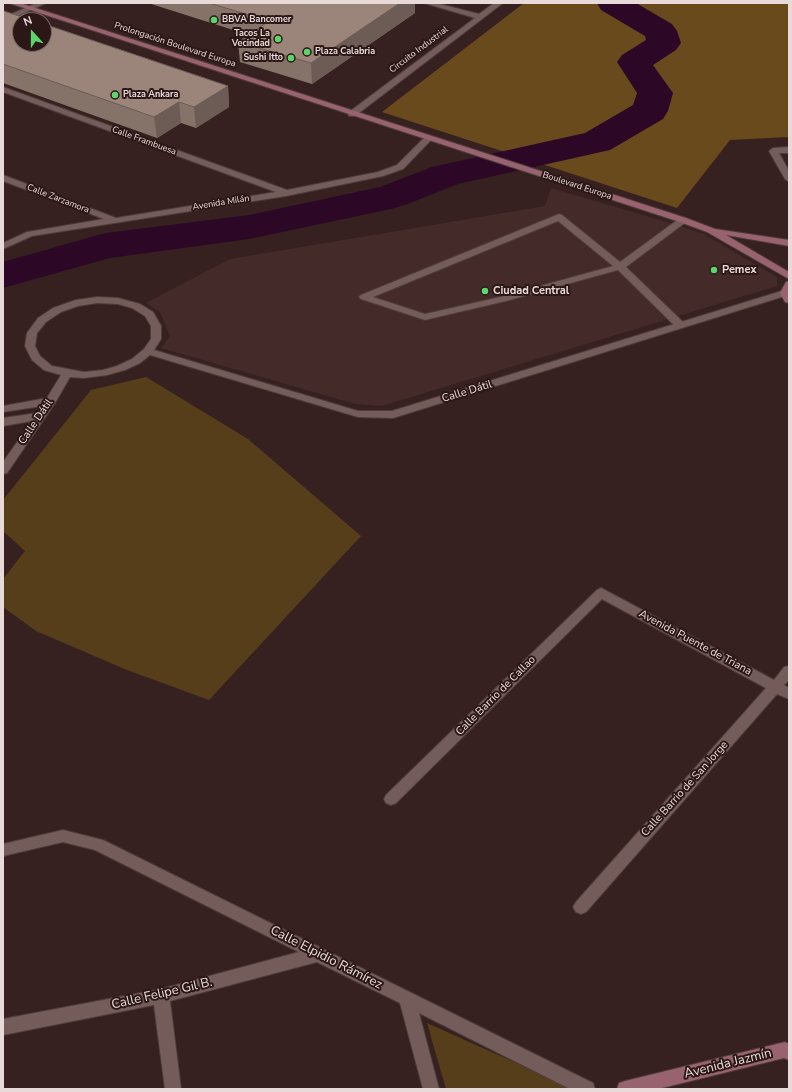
<!DOCTYPE html>
<meta charset="utf-8">
<style>
body{margin:0}
#map{position:relative;width:792px;height:1092px;overflow:hidden;background:#362120;font-family:"Nunito Sans",sans-serif}
canvas{display:block}
.frame{position:absolute;inset:0;border:4px solid #e8dad9;pointer-events:none}
.north{position:absolute;left:12px;top:12px;width:40px;height:40px;box-sizing:border-box;background:#2b1816;border:1px solid #776664;border-radius:50%;rotate:339deg;font-size:11px;font-weight:700;line-height:16px;text-align:center;color:#e8dad9}
.north::after{content:'';display:block;margin:auto;width:14px;height:18px;background:#5dd56d;clip-path:polygon(50% 0,100% 100%,50% 72%,0 100%)}
</style>
<div id="map">
<canvas width="792" height="1092"></canvas>
<div class="frame"></div>
<div class="north">N</div>
</div>
<script>
const context = document.querySelector('canvas').getContext('2d');
context.lineJoin = 'round';
function fill(path, color) { context.fillStyle = color; context.fill(path, 'evenodd'); }
const toPath = rows => new Path2D(rows.map(r => 'M' + r).join(''));
function strokePath(path, color, width, dash) { context.strokeStyle = color; context.lineWidth = width; context.lineCap = dash ? 'butt' : 'round'; context.setLineDash(dash || []); context.stroke(path); }
function write(font, color, halo, rows, align = 'center') {
  context.font = font + ' "Nunito Sans",sans-serif'; context.lineWidth = 4; context.setLineDash([]); context.textBaseline = 'middle'; context.strokeStyle = halo; context.fillStyle = color; for (const [text, x, y, turn = 0] of rows) {
    context.save(); context.translate(x, y); context.rotate((+turn || 0) * Math.PI / 180); context.textAlign = isNaN(turn) ? turn : align; if (halo) context.strokeText(text, 0, 0); context.fillText(text, 0, 0); context.restore();
  }
}
const built = toPath([
 [551,188,670,223,704,234,777,277,777,286,382,406,355,404,161,348,170,336,160,312,146,303,230,259,545,206]
]);
const green = toPath([
 [146,377,248,439,361,536,209,700,127,670,36,631,3,607,3,579,25,551,3,531,3,500,91,390],
 [427,1023,574,1089,446,1089]
]);
const forest = toPath([
 [524,3,789,3,789,137,730,140,677,208,382,112]
]);
const river = toPath([
 [597,3,636,3,672,24,677,31,681,43,676,50,653,65,673,93,668,111,663,119,610,150,458,184,405,205,391,209,249,239,110,258,3,288,3,262,91,237,106,233,249,215,380,187,432,167,585,133,633,105,637,93,617,62,622,55,646,40,645,36,601,10,597,3]
]);
const lane = toPath([
 [789,147,789,153,779,153,789,171,789,182,785,179,769,151,773,148,789,147],
 [559,214,562,215,620,262,680,218,686,218,688,220,686,222,626,267,684,323,685,325,684,327,676,327,618,270,506,301,425,320,361,299,359,297,361,295,559,214],
 [558,221,613,266,500,297,425,314,373,297,558,221]
]);
const street = toPath([
 [36,3,46,3,3,23,3,18,36,3],
 [424,3,436,3,479,14,494,3,503,3,355,116,349,116,348,114,349,112,475,18,424,3],
 [3,87,287,190,378,172,397,165,426,136,429,135,433,138,403,169,383,176,286,196,32,236,3,249,3,243,27,232,104,219,3,181,3,175,116,218,276,192,3,92,3,87],
 [785,290,788,291,788,295,393,418,358,417,150,355,140,363,125,370,107,375,84,378,70,377,55,403,7,473,3,474,3,462,32,421,3,426,3,418,37,413,42,406,3,412,3,406,47,398,61,375,44,370,32,360,25,346,27,333,38,318,53,308,76,300,97,297,118,298,140,304,153,312,161,326,161,339,154,350,358,411,392,411,785,290],
 [97,303,118,304,132,308,145,316,151,326,151,339,144,349,132,359,117,366,103,370,84,372,52,366,40,356,35,346,37,333,46,322,61,312,78,306,97,303],
 [601,588,774,680,784,667,789,666,789,680,784,685,789,688,789,699,777,694,586,912,581,914,576,912,573,907,576,902,766,688,602,599,396,803,391,805,386,803,384,799,386,795,597,590,601,588],
 [63,830,103,840,593,1083,595,1089,570,1089,419,1013,439,1089,423,1089,400,1003,317,962,170,1001,181,1089,165,1089,154,1005,3,1035,3,1019,161,989,299,952,95,850,63,842,3,856,3,844,63,830]
]);
const secondary = toPath([
 [9,3,20,3,686,218,715,229,789,240,789,246,726,235,789,272,789,279,707,232,680,222,9,3],
 [789,281,789,303,785,302,780,293,786,282,789,281],
 [785,1042,789,1044,789,1060,784,1058,658,1089,617,1089,619,1083,625,1081,785,1042]
]);
const wall = toPath([
 [148,3,415,3,415,13,312,84,240,62,238,42,249,35],
 [3,12,228,86,229,107,196,128,181,123,157,138,3,83]
]);
const shadedWall = toPath([
 [400,3,415,3,415,13,312,84,311,63],
 [228,86,229,107,196,128,194,107],
 [179,102,181,123,157,138,154,117]
]);
const building = toPath([
 [209,3,400,3,311,63,238,42,269,21,209,3],
 [4,11,31,20,20,20,20,44,44,44,44,24,228,86,194,107,179,102,154,117,3,64,3,12,4,11]
]);
const markers = [
 [214,20,4,"#5dd56d"],
 [278,39,4,"#5dd56d"],
 [307,52,4,"#5dd56d"],
 [291,58,4,"#5dd56d"],
 [115,95,4,"#5dd56d"],
 [714,270,4,"#5dd56d"],
 [485,291,4,"#5dd56d"]
];
const farPoinames = [
 ["BBVA Bancomer",222,20],
 ["Tacos La",270,34,"right"],
 ["Vecindad",270,44,"right"],
 ["Plaza Calabria",315,52],
 ["Sushi Itto",283,58,"right"],
 ["Plaza Ankara",123,95]
];
const farStreetnames = [
 ["Prolongación Boulevard Europa",175,45,18],
 ["Circuito Industrial",419,50,-37],
 ["Calle Frambuesa",144,141,20],
 ["Boulevard Europa",577,186,18],
 ["Calle Zarzamora",58,199,21],
 ["Avenida Milán",221,203,-9]
];
const poiNames = [
 ["Pemex",722,270],
 ["Ciudad Central",493,291]
];
const streetNames = [
 ["Calle Dátil",467,392,-17],
 ["Calle Dátil",36,422,-56],
 ["Avenida Puente de Triana",695,643,28],
 ["Calle Barrio de Callao",496,696,-45],
 ["Calle Barrio de San Jorge",685,789,-48]
];
const nearStreetnames = [
 ["Calle Elpidio Rámírez",326,958,27],
 ["Calle Felipe Gil B.",162,994,-13],
 ["Avenida Jazmín",728,1064,-14]
];
fill(built, '#442a28');
fill(green, '#573e1a');
fill(forest, '#694a1d');
fill(river, '#2c0826');
strokePath(lane, '#4d3c3b', 2);
strokePath(street, '#4d3c3b', 2);
strokePath(secondary, '#4d3c3b', 2);
fill(lane, '#745c5a');
fill(street, '#745c5a');
fill(secondary, '#98636e');
fill(wall, '#857268');
fill(shadedWall, '#6c5c55');
fill(building, '#9b8479');
strokePath(building, '#6c5c55', 1);
for (const [x, y, r, color] of markers) { const dot = new Path2D(); dot.arc(x, y, r, 0, 2 * Math.PI); context.fillStyle = color; context.fill(dot); strokePath(dot, '#2b1816', 1.5); }
write('bold 9px', '#e8dad9', '#2b1816', farPoinames, 'left');
write('9px', '#e8dad9', '#2b1816', farStreetnames);
write('bold 11px', '#e8dad9', '#2b1816', poiNames, 'left');
write('11px', '#e8dad9', '#2b1816', streetNames);
write('13px', '#e8dad9', '#2b1816', nearStreetnames);
</script>
